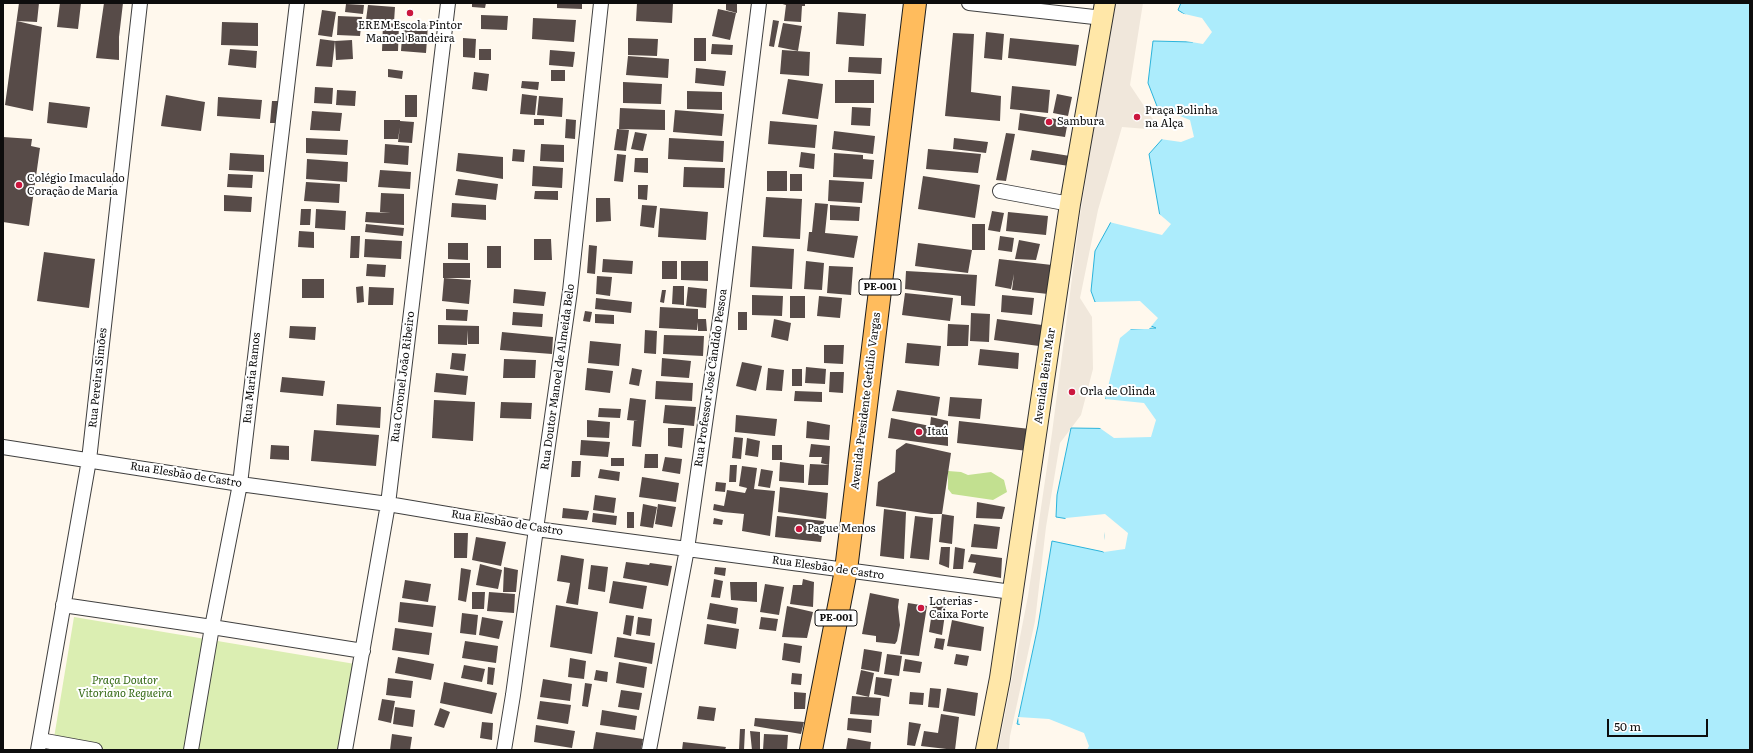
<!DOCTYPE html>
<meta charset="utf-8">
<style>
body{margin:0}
#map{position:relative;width:1753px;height:753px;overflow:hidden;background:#fff8ed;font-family:Literata,serif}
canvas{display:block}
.frame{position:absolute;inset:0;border:4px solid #0d0d0d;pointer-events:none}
.scale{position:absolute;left:1607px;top:719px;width:101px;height:18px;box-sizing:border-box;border:2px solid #0d0d0d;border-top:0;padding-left:5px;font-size:12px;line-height:14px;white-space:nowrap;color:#0d0d0d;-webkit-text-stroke:3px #fff;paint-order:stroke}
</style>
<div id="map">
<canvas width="1753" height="753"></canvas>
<div class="frame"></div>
<div class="scale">50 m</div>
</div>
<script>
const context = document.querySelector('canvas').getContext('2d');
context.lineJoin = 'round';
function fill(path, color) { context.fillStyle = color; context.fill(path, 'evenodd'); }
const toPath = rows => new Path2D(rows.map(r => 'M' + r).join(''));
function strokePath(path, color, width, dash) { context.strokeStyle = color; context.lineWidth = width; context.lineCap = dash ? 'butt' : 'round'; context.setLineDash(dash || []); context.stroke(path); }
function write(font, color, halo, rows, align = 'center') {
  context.font = font + ' Literata,serif'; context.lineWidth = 4; context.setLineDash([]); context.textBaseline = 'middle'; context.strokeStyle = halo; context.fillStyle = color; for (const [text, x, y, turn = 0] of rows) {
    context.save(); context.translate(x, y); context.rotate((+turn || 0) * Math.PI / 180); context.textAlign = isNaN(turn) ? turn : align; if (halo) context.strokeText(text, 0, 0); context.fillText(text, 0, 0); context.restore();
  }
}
const green = toPath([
 [74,617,355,664,339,750,92,750,53,744]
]);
const forest = toPath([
 [948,471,961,472,968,475,991,472,1004,480,1007,492,993,500,952,494,948,489]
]);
const plaza = toPath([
 [1114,3,1143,3,1130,85,1160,130,1122,127,1098,210,1080,298,1092,317,1093,369,1081,415,1060,443,1046,527,1035,621,1010,736,1009,750,998,750,1028,596,1052,433,1080,216]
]);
const water = toPath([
 [1181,3,1750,3,1750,750,1068,750,1068,734,1017,724,1038,626,1052,541,1104,552,1106,525,1056,517,1057,495,1071,428,1142,429,1126,413,1105,399,1108,330,1156,328,1095,302,1091,291,1095,251,1112,220,1161,222,1149,154,1165,136,1165,127,1148,83,1153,41,1193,42,1198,23,1178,10,1181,3]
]);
const pier = toPath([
 [1176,12,1202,18,1212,32,1203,44,1180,40,1191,40,1196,24],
 [1155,106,1190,120,1194,137,1181,142,1160,139,1163,135,1163,127],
 [1157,212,1171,224,1162,235,1109,222,1112,218,1159,220],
 [1140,301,1158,318,1149,329,1131,329,1120,338,1105,399,1144,403,1156,420,1151,437,1114,438,1097,426,1138,427,1125,415,1103,400,1106,330,1108,328,1148,327,1095,304,1095,302],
 [1105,514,1128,533,1125,549,1104,552,1097,548,1102,550,1105,535,1105,527,1064,520,1066,518],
 [1018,717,1049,719,1084,733,1089,746,1087,750,1066,750,1067,736,1020,726],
 [1021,740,1063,748,1064,750,1027,750,1022,748]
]);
const building = toPath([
 [19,3,39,3,37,22,17,21,42,27,33,111,5,105],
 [60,3,81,3,78,29,57,27],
 [104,3,123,3,119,37,119,60,96,58],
 [472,3,486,3,485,8,472,7],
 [557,3,582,3,582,9,557,8],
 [637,3,673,3,672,23,636,21],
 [726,3,737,3,737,13,726,10],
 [779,3,805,3,805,6,802,6,801,22,784,21,786,5],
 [346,4,364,5,363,14,345,12],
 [368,5,395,7,394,22,366,20],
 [718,9,736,13,730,40,712,36],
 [322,10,336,12,332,37,318,35],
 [838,12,866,14,864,46,836,44],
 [481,15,508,16,507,30,481,29],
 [338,16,362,17,360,36,337,35],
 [533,18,576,20,574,42,532,39],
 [773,20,779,21,774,47,769,46],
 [222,22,258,23,258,46,221,45],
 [383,23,399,24,398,51,382,51],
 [403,23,428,25,426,53,401,51],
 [783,23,802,26,798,51,778,47],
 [986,32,1004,34,1002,60,984,58],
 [953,33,974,34,971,92,1001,96,1000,121,945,116],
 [463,38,476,39,475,58,463,57],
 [628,38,658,39,657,56,628,55],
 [694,38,706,38,706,61,694,61],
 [1010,38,1079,45,1076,66,1008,58],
 [320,39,335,41,332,67,316,66],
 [352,40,353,59,336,60,335,41],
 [712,44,733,45,732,55,711,54],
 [230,49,257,51,256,68,228,65],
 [479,49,491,49,491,60,479,60],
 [550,50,575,52,573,67,549,65],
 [782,50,810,52,809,76,780,74],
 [628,56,669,59,668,78,626,75],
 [849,57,882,58,881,74,848,72],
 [696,68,726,71,724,86,695,83],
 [388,69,403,71,402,79,388,77],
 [551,70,565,70,565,81,551,81],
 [474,72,489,74,487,91,472,89],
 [788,79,823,84,818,119,782,114],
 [835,80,874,80,874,103,835,103],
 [522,81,539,82,538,90,521,88],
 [623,82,662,84,661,104,623,103],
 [1012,86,1050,90,1048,113,1010,109],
 [315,87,333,88,332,104,314,103],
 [337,90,356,91,355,106,336,105],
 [687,91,722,92,722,110,687,109],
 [522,94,537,96,535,115,520,114],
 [1057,94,1072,97,1068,116,1053,113],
 [166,95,205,102,201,131,161,126],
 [405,95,417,95,417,117,405,117],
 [539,96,563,98,562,117,537,115],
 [218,97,262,100,260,119,217,116],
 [272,101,279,101,278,123,270,123],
 [49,102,90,107,87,128,47,123],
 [852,107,871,108,870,126,851,125],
 [620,108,665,110,665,130,619,129],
 [675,110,724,114,722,136,673,132],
 [312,111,342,113,340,131,310,130],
 [1020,113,1068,121,1065,137,1018,130],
 [534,119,544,119,544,125,534,125],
 [566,119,576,120,575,139,565,138],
 [384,120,400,120,400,121,414,122,412,143,398,142,400,127,398,139,384,139],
 [770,121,817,125,815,148,768,144],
 [617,129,629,130,626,151,614,150],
 [834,131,875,136,873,154,832,149],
 [635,132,647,134,643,151,631,149],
 [1006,133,1015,134,1006,181,996,180],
 [3,137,32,139,31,146,40,148,29,226,3,222],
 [306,138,348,140,347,155,306,153],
 [669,138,724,141,723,162,668,159],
 [954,138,988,142,986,153,953,149],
 [385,144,409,146,408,165,384,163],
 [541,144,564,145,564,162,540,161],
 [513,149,525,150,524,162,512,161],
 [928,149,981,154,978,173,926,169],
 [1032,150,1070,156,1069,166,1030,160],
 [801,152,815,154,814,169,799,167],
 [230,153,264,155,264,172,229,170],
 [458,153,503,157,503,179,456,171],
 [834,153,863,155,863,159,874,160,872,179,833,177],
 [617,154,626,155,623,182,614,181],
 [635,158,648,158,648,173,634,172],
 [307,159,348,162,347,182,306,179],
 [533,166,563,168,562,188,532,186],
 [684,167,725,168,724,188,683,187],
 [380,170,411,172,410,189,378,187],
 [767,171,787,171,787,191,767,191],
 [228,174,253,175,252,188,227,187],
 [790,174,802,174,802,191,790,191],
 [923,176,980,185,975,218,918,209],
 [458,179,498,184,496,200,455,195],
 [829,180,864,182,862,203,828,201],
 [306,182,340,184,339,203,304,201],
 [638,185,648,185,647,200,638,199],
 [535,191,558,191,558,200,534,199],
 [381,193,404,194,404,225,365,222,366,212,391,213,380,212],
 [224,195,252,197,251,212,224,211],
 [766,197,802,199,800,239,763,237],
 [596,198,610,198,611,221,596,222],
 [452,203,486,205,486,220,451,217],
 [815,203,828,204,825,233,858,236,854,258,807,251,809,232,812,232],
 [642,205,657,206,654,228,640,226],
 [830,205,860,207,859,221,830,220],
 [660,208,708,212,706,240,658,237],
 [301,209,311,209,310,225,300,225],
 [316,209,346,211,345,230,315,228],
 [992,211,1004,213,1000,232,988,230],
 [1008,212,1048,216,1046,235,1006,231],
 [366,224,404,228,403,236,365,232],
 [972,224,985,224,985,250,972,250],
 [299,231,314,232,314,248,298,247],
 [351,236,360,236,359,258,350,258],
 [1000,236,1014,238,1012,252,998,250],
 [365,239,402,241,401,259,364,257],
 [534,239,551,239,552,260,534,260],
 [1019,240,1040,244,1036,260,1015,259],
 [448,243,468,243,468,260,448,259],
 [918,243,972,250,968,273,915,266],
 [589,245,597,246,595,274,587,273],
 [487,246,501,246,501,268,487,268],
 [752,246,794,249,792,289,750,287],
 [44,252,95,259,89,308,37,301],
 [603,259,633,261,632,274,602,272],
 [999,259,1052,265,1048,294,1012,290,1014,274,1011,289,995,286],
 [662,261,677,261,677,279,662,279],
 [681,261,708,261,708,281,681,280],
 [806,261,824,263,822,290,804,289],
 [443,263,470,263,470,278,443,278],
 [367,264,386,265,385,277,366,276],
 [829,266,853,267,851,295,827,293],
 [906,271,977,275,975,306,961,305,961,296,969,297,905,289],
 [597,276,612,277,610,296,596,294],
 [444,278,471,280,469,304,442,301],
 [302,279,324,279,324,298,302,298],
 [363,286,364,302,357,303,356,287],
 [673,286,684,286,684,305,672,304],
 [369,287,394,288,393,305,368,305],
 [688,287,707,289,706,308,686,306],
 [514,289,546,292,544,306,513,303],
 [662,290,666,290,664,303,660,302],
 [905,293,953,298,950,321,902,315],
 [752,295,783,296,782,316,752,315],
 [1002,295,1034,298,1032,315,1001,312],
 [790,296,805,296,805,318,790,318],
 [819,296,842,298,840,318,817,316],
 [596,298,632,302,631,313,595,309],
 [660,307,698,309,698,319,706,319,707,331,698,331,698,322,697,330,659,328],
 [446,309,468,310,467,321,446,320],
 [585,311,592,312,590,322,583,321],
 [513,312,543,314,542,327,512,325],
 [738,312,747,312,747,330,738,330],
 [971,313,990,314,989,342,970,341],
 [595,314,614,315,614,324,595,323],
 [774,319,791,323,788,341,771,337],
 [997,319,1042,325,1039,346,994,340],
 [948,324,969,325,968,346,947,346],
 [438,325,479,326,479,344,468,344,468,330,467,345,438,344],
 [290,326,316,327,315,340,289,338],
 [645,330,657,331,656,354,644,353],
 [502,332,553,337,552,354,500,350],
 [664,335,704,336,703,356,663,354],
 [590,341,621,344,619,366,588,363],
 [907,343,941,346,939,366,905,363],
 [824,345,844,345,843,364,824,363],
 [980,349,1019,353,1018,369,978,365],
 [452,353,466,354,464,371,450,369],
 [662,358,691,361,689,378,661,376],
 [504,359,536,360,535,378,503,378],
 [742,362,762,366,756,391,736,386],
 [806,367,826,369,825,384,805,383],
 [587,368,613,371,610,393,585,390],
 [632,368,642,370,639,386,629,384],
 [768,368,784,370,782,391,766,390],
 [792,369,802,369,802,386,792,386],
 [830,372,844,372,843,393,829,392],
 [436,373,468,376,466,395,434,392],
 [282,377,325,381,323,396,280,392],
 [656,381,693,383,692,401,655,399],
 [897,390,940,397,937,416,892,411],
 [795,391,822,392,822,402,794,401],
 [950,397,982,399,980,419,948,416],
 [630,398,646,400,641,447,632,446,634,421,638,421,627,420],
 [434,400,475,402,473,441,432,438],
 [501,402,532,403,531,419,500,418],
 [337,404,381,407,380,428,336,425],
 [665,405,696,407,694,426,663,423],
 [599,408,621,409,620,418,598,417],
 [736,415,777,419,775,436,735,432],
 [931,417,948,421,948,446,888,438,891,418,930,426],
 [587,420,610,422,609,438,587,437],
 [807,421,830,425,829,440,806,438],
 [959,421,1030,429,1028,451,957,443],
 [668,428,684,428,682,448,668,446],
 [314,430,379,435,376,466,311,461],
 [734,437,743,438,741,459,732,458],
 [747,438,760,441,758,457,745,455],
 [581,440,610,442,608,457,580,455],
 [906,443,951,453,942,514,931,514,876,506,878,482,895,472,896,450],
 [811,444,830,446,829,465,821,463,822,457,809,457],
 [271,445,289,446,289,460,270,459],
 [772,445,782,445,782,460,772,460],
 [645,454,658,454,658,468,644,468],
 [665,457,682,459,680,474,662,471],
 [611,458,624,458,624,466,611,466],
 [572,461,581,461,580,477,571,477],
 [780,462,804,465,804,483,779,481],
 [810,464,829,465,828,485,808,485],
 [730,465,737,465,736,482,729,482],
 [742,466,757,468,754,489,775,491,770,536,742,531,744,514,723,512,713,510,714,504,724,506,727,490,745,493,747,488,739,486],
 [600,469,620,472,619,481,598,478],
 [761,469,773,471,770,488,758,486],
 [642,477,679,483,676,502,639,497],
 [716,482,726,483,725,492,715,491],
 [780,487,828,493,826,519,778,512],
 [595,495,616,498,614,513,593,510],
 [977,502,1005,507,1002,519,976,518],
 [643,504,657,507,653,528,640,526],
 [658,504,676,507,672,527,655,524],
 [563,508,589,511,587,520,562,518],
 [884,509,906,512,904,559,880,556],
 [627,512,634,512,634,528,627,528],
 [593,513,617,516,616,525,592,522],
 [942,514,954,516,952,544,939,542],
 [777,516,824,521,821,542,775,537],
 [915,516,933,518,929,560,910,558],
 [714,518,723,520,722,525,713,524],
 [974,524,1000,527,997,549,971,547],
 [454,533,468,533,467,558,454,558],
 [476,537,506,542,501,566,472,560],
 [941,547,950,547,949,568,939,564],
 [955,547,965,549,963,569,953,569],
 [971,554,1002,558,1001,578,973,573,976,563,968,562],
 [561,555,584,559,578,605,566,603,570,583,557,581],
 [626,562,649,565,650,563,672,566,668,586,623,578],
 [480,564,502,570,498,589,476,585],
 [591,565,608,567,605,592,588,589],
 [504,567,518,570,516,592,503,592],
 [715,567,726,568,725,576,714,574],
 [461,568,471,570,466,602,458,600],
 [714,579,723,581,720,598,711,597],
 [803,579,814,582,813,607,790,604,793,585,802,585],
 [405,580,431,584,428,602,402,598],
 [613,581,647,586,643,609,609,603],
 [730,582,757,582,757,602,731,600],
 [765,584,784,587,779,615,760,612],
 [472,592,485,592,484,609,472,609],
 [489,592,515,594,514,613,487,611],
 [870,593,899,599,898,607,900,625,897,641,895,644,876,642,876,636,862,634],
 [400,602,436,606,433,627,398,622],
 [710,603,738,608,736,624,707,619],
 [908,603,927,606,919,656,900,654],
 [556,605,598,612,592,654,550,647],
 [933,605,946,607,942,635,929,632],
 [787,606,813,612,807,638,782,637],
 [462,613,478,615,476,635,460,633],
 [626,615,634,616,631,636,623,634],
 [482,617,503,621,499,639,479,635],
 [638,617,652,619,650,636,636,634],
 [761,617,778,619,776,631,759,629],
 [952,620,984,627,981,651,947,646],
 [707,624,739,629,736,649,704,644],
 [395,628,432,633,429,655,392,650],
 [617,637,655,643,652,664,614,657],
 [936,638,945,639,943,650,934,648],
 [465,641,498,646,496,663,462,658],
 [784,643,802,646,800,663,782,660],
 [864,649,882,652,879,672,861,669],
 [887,654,902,656,899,676,884,674],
 [956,654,969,656,967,666,954,664],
 [398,657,434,664,431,680,395,673],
 [570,658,586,661,584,679,568,677],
 [905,659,922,662,920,673,903,671],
 [619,662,647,667,644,688,616,683],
 [464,665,485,669,482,682,461,678],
 [488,667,495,668,493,685,487,684],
 [596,670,608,672,607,682,594,680],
 [861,670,874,673,869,697,856,694],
 [792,673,802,674,801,685,791,684],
 [876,677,892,679,889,697,874,694],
 [388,678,413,681,411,698,386,695],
 [543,679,572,684,570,701,540,697],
 [444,682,497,693,492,714,440,703],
 [585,683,592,684,588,707,582,706],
 [930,688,941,689,939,708,928,707],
 [947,688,978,693,975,716,943,711],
 [621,690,642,693,639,710,618,707],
 [794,692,806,693,805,709,794,709],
 [910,692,924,693,923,705,909,704],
 [852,696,881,698,879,716,850,714],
 [382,699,395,701,391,723,378,720],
 [540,701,571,705,568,724,537,719],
 [699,706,716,708,714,721,697,719],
 [395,707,415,710,413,727,393,724],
 [440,708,450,712,444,728,434,725],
 [602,710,637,716,635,730,600,725],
 [941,714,959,717,955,750,921,746,924,731,938,733],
 [755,718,804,722,801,734,754,726],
 [848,718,872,720,871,733,847,730],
 [482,722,493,723,492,740,480,738],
 [909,722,921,724,915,746,907,745],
 [536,725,575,731,572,748,534,742],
 [740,729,745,729,744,750,739,750],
 [750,731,760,732,760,750,752,750],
 [596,732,643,739,641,750,593,750],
 [392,734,412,737,410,750,390,750],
 [764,734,788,735,787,750,763,750],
 [848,738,871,742,870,750,846,750],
 [683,742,726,747,725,750,682,750]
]);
const street = toPath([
 [969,3,1103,18],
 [1000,191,1070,204],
 [3,447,240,484,388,504,536,529,1012,592],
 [63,605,212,627,363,651],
 [40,740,95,750],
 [38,750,89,460,140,3],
 [191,750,212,627,240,484,297,3],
 [345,750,388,504,448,3],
 [504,750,513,695,536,529,570,291,601,3],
 [649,750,687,549,721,312,759,3]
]);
const secondary = toPath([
 [986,750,1000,678,1070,204,1105,3]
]);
const primary = toPath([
 [811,750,846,570,915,3]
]);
const markers = [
 [410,13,4,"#cb173e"],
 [1137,117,4,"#cb173e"],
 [1049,122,4,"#cb173e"],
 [19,185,4,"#cb173e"],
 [1072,392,4,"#cb173e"],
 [919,432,4,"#cb173e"],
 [799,529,4,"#cb173e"],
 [921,608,4,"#cb173e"]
];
const shields = [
 [880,287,42],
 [836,618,42]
];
const shieldNames = [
 ["PE-001",880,287],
 ["PE-001",836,618]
];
const poiNames = [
 ["EREM Escola Pintor",410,26,"center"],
 ["Manoel Bandeira",410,39,"center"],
 ["Praça Bolinha",1145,111],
 ["na Alça",1145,124],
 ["Sambura",1057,122],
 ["Colégio Imaculado",27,179],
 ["Coração de Maria",27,192],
 ["Orla de Olinda",1080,392],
 ["Itaú",927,432],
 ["Pague Menos",807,529],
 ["Loterias -",929,602],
 ["Caixa Forte",929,615]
];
const streetNames = [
 ["Avenida Beira Mar",1045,376,-82],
 ["Rua Coronel João Ribeiro",403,377,-83],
 ["Rua Doutor Manoel de Almeida Belo",558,377,-82],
 ["Rua Pereira Simões",98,378,-84],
 ["Rua Maria Ramos",252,378,-84],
 ["Rua Professor José Cândido Pessoa",711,378,-82],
 ["Avenida Presidente Getúlio Vargas",866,401,-83],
 ["Rua Elesbão de Castro",186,475,9],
 ["Rua Elesbão de Castro",507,523,9],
 ["Rua Elesbão de Castro",828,568,8]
];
const parkNames = [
 ["Praça Doutor",125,681],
 ["Vitoriano Regueira",125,694]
];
fill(green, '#dbeeb2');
fill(forest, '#c2e090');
fill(plaza, '#f0e7db');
fill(water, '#acecfc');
strokePath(water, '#2bb3db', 1);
fill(pier, '#fff8ed');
fill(building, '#574b48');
strokePath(street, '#404040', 16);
strokePath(secondary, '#2f2f2f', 22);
strokePath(primary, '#1e1e1e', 24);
strokePath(street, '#fff', 14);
strokePath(secondary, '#ffe7a8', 20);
strokePath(primary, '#ffbc5d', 22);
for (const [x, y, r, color] of markers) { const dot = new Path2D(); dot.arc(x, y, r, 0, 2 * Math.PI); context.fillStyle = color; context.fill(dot); strokePath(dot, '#fff', 1.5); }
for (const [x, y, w] of shields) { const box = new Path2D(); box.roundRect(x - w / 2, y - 8, w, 16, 3); context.fillStyle = '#fff'; context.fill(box); strokePath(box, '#0d0d0d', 1); }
write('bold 10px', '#0d0d0d', null, shieldNames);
write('11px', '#0d0d0d', '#fff', poiNames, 'left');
write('11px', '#0d0d0d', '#fff', streetNames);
write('italic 11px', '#376b17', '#fff', parkNames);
</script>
